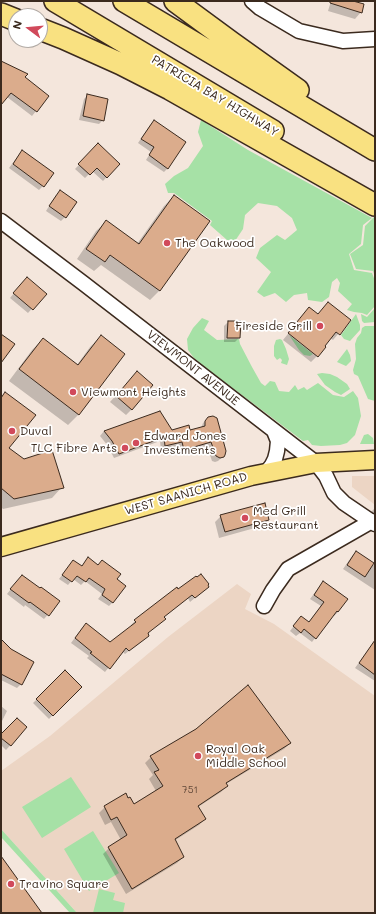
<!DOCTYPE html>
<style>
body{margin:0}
#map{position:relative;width:376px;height:914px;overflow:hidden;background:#f4e6dc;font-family:Mali,sans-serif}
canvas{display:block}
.frame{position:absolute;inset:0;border:2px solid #3b2a1e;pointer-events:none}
.north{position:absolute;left:8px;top:8px;width:40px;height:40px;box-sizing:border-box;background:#fff;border:1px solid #b1aaa5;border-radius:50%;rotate:286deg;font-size:11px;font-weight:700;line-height:16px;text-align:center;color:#3b2a1e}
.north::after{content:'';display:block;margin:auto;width:14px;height:18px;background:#d1495b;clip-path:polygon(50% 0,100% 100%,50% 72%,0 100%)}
</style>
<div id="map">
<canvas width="376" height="914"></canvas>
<div class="frame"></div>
<div class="north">N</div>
</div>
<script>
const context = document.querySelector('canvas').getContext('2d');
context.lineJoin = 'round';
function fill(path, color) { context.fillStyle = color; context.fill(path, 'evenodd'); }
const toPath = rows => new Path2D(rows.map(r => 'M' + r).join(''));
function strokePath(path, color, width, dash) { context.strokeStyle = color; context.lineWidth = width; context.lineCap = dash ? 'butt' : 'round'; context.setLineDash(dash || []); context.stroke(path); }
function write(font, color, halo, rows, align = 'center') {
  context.font = font + ' Mali,sans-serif'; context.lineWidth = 3.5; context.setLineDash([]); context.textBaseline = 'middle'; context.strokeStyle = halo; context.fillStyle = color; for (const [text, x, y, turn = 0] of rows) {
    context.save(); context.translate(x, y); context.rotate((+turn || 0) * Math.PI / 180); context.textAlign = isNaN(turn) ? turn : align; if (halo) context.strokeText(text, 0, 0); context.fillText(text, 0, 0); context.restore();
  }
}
const built = toPath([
 [352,476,375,476,375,505,352,487],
 [237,584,251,594,245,609,274,624,375,696,375,913,77,913,1,829,1,771,50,736,168,637]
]);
const green = toPath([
 [201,120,248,150,372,218,363,225,361,244,349,254,354,270,372,273,375,281,375,306,367,315,362,313,354,312,347,310,352,304,338,291,340,283,337,278,332,282,329,297,322,302,308,300,307,293,294,295,286,302,275,293,264,297,257,292,271,272,256,258,260,248,277,235,285,240,297,230,292,218,277,206,258,203,245,215,243,229,235,241,227,240,210,225,212,221,174,193,168,193,165,184,174,176,188,168,203,146,198,132],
 [374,217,375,218,375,277,373,271,356,269,350,254,363,245,365,226],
 [375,308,375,322,364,323,362,321,361,314,367,317],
 [356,314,360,325,360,330,350,341,344,339,341,335],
 [202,318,209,321,204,330,217,340,239,339,240,344,252,367,261,383,265,386,270,381,275,382,279,391,289,392,295,385,298,390,304,387,307,390,318,383,333,395,344,397,353,391,358,398,361,416,355,435,347,443,340,445,321,446,312,445,308,440,303,441,206,368,194,358,188,350,187,339,193,328],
 [365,326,375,326,375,401,368,399,358,376,354,374,353,370,356,359,355,344,357,338,361,333,362,328],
 [289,335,313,354,310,356,304,355,299,350],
 [280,339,282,340,286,349,289,359,287,365,281,363,282,360,280,358,277,360,274,356,274,346,276,340],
 [347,349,350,355,351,361,346,366,337,362],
 [322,373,330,374,337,377,347,384,350,389,341,395,335,392,325,385,317,374],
 [368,434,373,438,374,444,360,444,364,435],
 [71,777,91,807,42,838,22,807],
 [1,829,77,913,70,913,1,837],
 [93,831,119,873,89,891,64,849],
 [99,889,115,893,113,900,125,903,123,913,93,913]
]);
const shadow = toPath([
 [331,1,353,1,353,2,361,12,355,19,328,11],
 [1,63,48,96,32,116,7,97,1,104],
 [88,95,103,120,99,124,79,120,84,99],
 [154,122,168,168,164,172,146,160,151,152,138,143,150,125],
 [98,145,119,164,103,181,92,171,85,178,75,169],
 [18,156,43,186,39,190,9,168],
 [56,195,65,217,61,221,46,211],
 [174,196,209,222,159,291,150,300,101,265,94,271,77,259,96,231,106,222,137,244,164,206],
 [23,282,45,294,28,313,10,298],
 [304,314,318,315,350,320,333,340,330,338,317,356,311,362,283,340],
 [228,322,239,338,235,342,224,342,224,326],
 [101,336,79,414,68,425,9,381,32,350,43,339,77,365,90,347],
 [137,372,132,409,126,415,110,402],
 [1,398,8,448,62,487,52,498,3,509,1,507],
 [160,412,171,431,190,431,201,428,203,423,208,418,224,455,218,461,215,462,212,461,207,446,179,454,177,446,161,450,160,441,114,458,108,446,100,436,104,431],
 [375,508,375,515,371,512],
 [221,516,268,520,262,526,219,538,215,522],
 [356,552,375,566,375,590,343,569,352,556],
 [88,558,98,565,102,561,115,579,113,602,109,606,98,599,102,594,85,581,81,585,73,579,68,585,59,579,73,561,81,567],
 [18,580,59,602,44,619,25,605,24,607,7,594],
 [323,583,346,599,338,612,334,616,333,615,312,642,300,633,296,636,290,631,297,622,308,623,321,606,310,599,319,587],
 [208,587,190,602,188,598,163,617,147,634,144,639,125,654,122,651,105,672,87,658,89,656,71,643,82,628,110,643,132,626,131,625,135,621,177,588,178,590],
 [1,640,21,684,17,688,1,680],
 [375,642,375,681,355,668,371,646],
 [65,672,80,687,49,719,33,703],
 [1,706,7,711,1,723],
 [26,728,6,750,1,745,1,735],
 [197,729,290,743,284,749,226,784,227,786,221,792,198,807,205,819,199,825,174,841,183,857,177,863,126,894,103,854,109,848,121,840,111,822,105,825,99,813,105,807,133,805,156,791,149,779,153,775,145,763,151,757]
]);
const building = toPath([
 [330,1,353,1,364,4,362,13,330,3,330,1],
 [1,61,28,74,25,77,49,96,37,112,11,93,1,105,1,61],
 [87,94,108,99,104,121,83,116,87,94],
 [154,120,186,142,168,169,149,155,154,147,141,139,154,120],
 [98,143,120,164,107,178,97,168,90,175,78,164,98,143],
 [22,150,54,173,44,187,13,164,22,150],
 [60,190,77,202,66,218,49,206,60,190],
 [174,195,210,221,160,291,110,255,105,262,86,249,106,220,139,244,174,195],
 [27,277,47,294,33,310,13,293,27,277],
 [328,302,351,320,340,335,336,332,325,346,326,347,318,357,288,333,309,307,318,314,328,302],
 [228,321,241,321,240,338,227,338,228,321],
 [1,334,15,344,1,363,1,334],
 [101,335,125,354,79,415,19,369,43,338,78,365,101,335],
 [137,371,153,385,132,410,116,396,137,371],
 [5,392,36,415,9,448,24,459,52,450,64,488,14,499,1,488,1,398,5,392],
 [160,411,172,430,189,425,190,430,205,426,205,421,208,417,213,416,217,418,226,451,225,455,224,457,220,458,216,456,211,442,184,450,182,442,165,446,164,437,119,454,112,441,104,431,160,411],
 [265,503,269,520,225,532,220,515,265,503],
 [356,551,374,563,365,577,347,565,356,551],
 [88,557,98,565,102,560,121,574,117,579,126,586,113,603,102,595,105,589,89,578,86,582,77,576,72,582,62,575,73,560,82,566,88,557],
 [201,574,209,584,208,585,209,587,195,598,192,595,164,617,166,619,148,633,149,636,129,651,126,648,110,669,90,653,92,652,75,638,86,623,110,642,136,622,134,620,177,587,178,589,196,576,197,577,201,574],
 [22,575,40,588,41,587,60,601,49,616,30,602,29,603,10,589,22,575],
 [323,581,348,599,338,612,337,611,316,639,304,629,301,633,293,626,301,616,309,622,324,602,314,595,323,581],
 [1,639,11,649,34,662,22,685,1,674,1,639],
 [375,640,375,675,359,663,375,640],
 [65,670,82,687,53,716,36,699,65,670],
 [248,685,291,743,226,783,228,786,198,806,206,819,175,839,184,857,132,889,108,847,127,835,117,817,111,820,104,806,126,793,128,798,130,797,134,804,163,786,154,772,159,770,150,756,196,729,248,685],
 [17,718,27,727,11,746,1,738,1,734,17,718],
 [1,856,42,913,1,913,1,856]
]);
const minor = toPath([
 [252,1,260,8,299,31,343,41,375,39],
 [1,221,83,283,316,463,326,476,334,493,344,503,375,524],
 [266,473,272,465,275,459,277,451,278,441,274,431],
 [264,606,273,590,288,569,372,521]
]);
const major = toPath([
 [1,547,251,476,316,463,375,460]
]);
const highway = toPath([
 [55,1,273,131],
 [124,1,375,150],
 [175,1,232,43,298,90],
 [1,14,16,20],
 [40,29,63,38,121,64,170,89,375,205]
]);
const markers = [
 [167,243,4,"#d1495b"],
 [320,326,4,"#d1495b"],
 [73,392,4,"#d1495b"],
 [12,431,4,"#d1495b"],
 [136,443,4,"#d1495b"],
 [125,448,4,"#d1495b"],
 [245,518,4,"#d1495b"],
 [198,756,4,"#d1495b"],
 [11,884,4,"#d1495b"]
];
const numberNames = [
 ["751",190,790]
];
const streetNames = [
 ["PATRICIA BAY HIGHWAY",215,96,31],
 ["VIEWMONT AVENUE",193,368,38],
 ["WEST SAANICH ROAD",186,494,-16]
];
const poiNames = [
 ["The Oakwood",175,243],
 ["Fireside Grill",312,326,"right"],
 ["Viewmont Heights",81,392],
 ["Duval",20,431],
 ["Edward Jones",144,436],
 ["Investments",144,450],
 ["TLC Fibre Arts",117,448,"right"],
 ["Med Grill",253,511],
 ["Restaurant",253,525],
 ["Royal Oak",206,749],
 ["Middle School",206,763],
 ["Travino Square",19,884]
];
fill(built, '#ecd5c4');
fill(green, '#a6e1a6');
fill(shadow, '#0003');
fill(building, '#dbac8c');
strokePath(building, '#3b2a1e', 1);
strokePath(minor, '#3b2a1e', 17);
strokePath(major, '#3b2a1e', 21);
strokePath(highway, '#3b2a1e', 24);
strokePath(minor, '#fff', 14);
strokePath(major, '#f9e181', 18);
strokePath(highway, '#f9e181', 21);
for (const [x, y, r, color] of markers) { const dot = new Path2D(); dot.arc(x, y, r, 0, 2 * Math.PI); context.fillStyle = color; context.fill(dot); strokePath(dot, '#fff', 1.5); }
write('10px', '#634a3a', null, numberNames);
write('12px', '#3b2a1e', '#fff', streetNames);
write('12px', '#3b2a1e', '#fff', poiNames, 'left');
</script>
